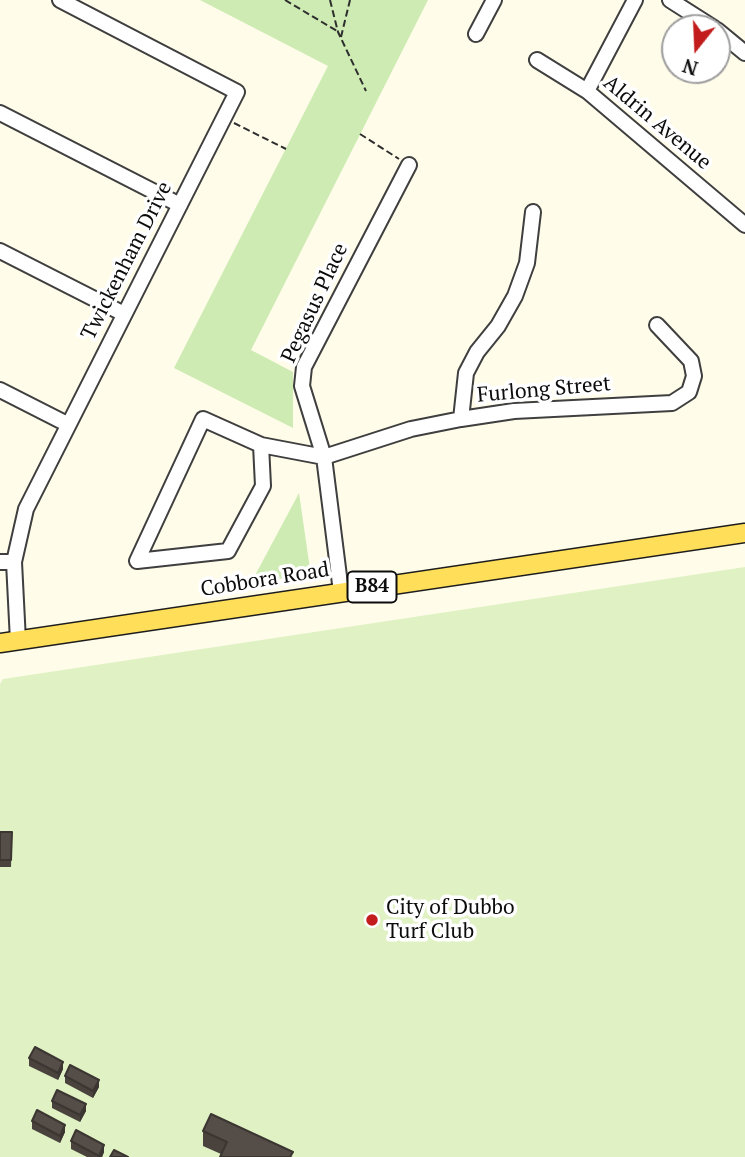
<!DOCTYPE html>
<style>
body{margin:0}
#map{position:relative;width:745px;height:1157px;overflow:hidden;background:#fffcea;font-family:"PT Serif",serif}
canvas{display:block}
.north{position:absolute;left:661px;top:14px;width:70px;height:70px;box-sizing:border-box;background:#fff;border:2px solid #9e9e9e;border-radius:50%;rotate:198deg;font-size:19px;font-weight:700;line-height:28px;text-align:center;color:#0c0c0c}
.north::after{content:'';display:block;margin:auto;width:24px;height:32px;background:#c31c1c;clip-path:polygon(50% 0,100% 100%,50% 72%,0 100%)}
</style>
<div id="map">
<canvas width="745" height="1157"></canvas>
<div class="north">N</div>
</div>
<script>
const context = document.querySelector('canvas').getContext('2d');
context.lineJoin = 'round';
function fill(path, color) { context.fillStyle = color; context.fill(path, 'evenodd'); }
const toPath = rows => new Path2D(rows.map(r => 'M' + r).join(''));
function strokePath(path, color, width, dash) { context.strokeStyle = color; context.lineWidth = width; context.lineCap = dash ? 'butt' : 'round'; context.setLineDash(dash || []); context.stroke(path); }
function write(font, color, halo, rows, align = 'center') {
  context.font = font + ' "PT Serif",serif'; context.lineWidth = 7; context.setLineDash([]); context.textBaseline = 'middle'; context.strokeStyle = halo; context.fillStyle = color; for (const [text, x, y, turn = 0] of rows) {
    context.save(); context.translate(x, y); context.rotate((+turn || 0) * Math.PI / 180); context.textAlign = isNaN(turn) ? turn : align; if (halo) context.strokeText(text, 0, 0); context.fillText(text, 0, 0); context.restore();
  }
}
const green = toPath([
 [200,0,428,0,251,350,293,372,293,428,174,368,328,66],
 [299,493,310,569,305,575,251,583]
]);
const pitch = toPath([
 [745,567,745,1157,0,1157,0,684,3,679]
]);
const path = toPath([
 [285,0,337,31],
 [330,0,338,32,366,91],
 [341,37,350,0],
 [234,123,286,149],
 [360,134,399,159]
]);
const minor = toPath([
 [670,0,714,28],
 [717,30,745,53],
 [476,34,494,0],
 [537,60,587,91,745,225],
 [587,91,635,0],
 [0,113,180,205],
 [0,251,124,314],
 [0,390,67,424],
 [461,419,466,373,477,352,498,326,515,296,527,263,533,212],
 [261,445,263,486,228,551,137,561,203,419,261,445,324,457,411,429,461,419,514,411,672,403,689,392,694,376,691,361,657,325],
 [0,562,14,562],
 [341,592,324,457,302,386,304,367,409,165],
 [18,641,14,562,26,509,237,92,60,0]
]);
const major = toPath([
 [0,643,745,533]
]);
const wall = toPath([
 [0,832,12,832,11,867,0,867],
 [29,1058,63,1069,58,1080,29,1066],
 [65,1076,99,1087,93,1098,65,1083],
 [52,1101,86,1111,80,1122,52,1108],
 [32,1121,65,1132,60,1143,32,1129],
 [203,1131,293,1157,221,1154,203,1146],
 [71,1141,104,1152,102,1157,87,1157,71,1149]
]);
const shadedWall = toPath([
 [63,1062,63,1069,58,1080,58,1073],
 [99,1080,99,1087,93,1098,93,1091],
 [86,1104,86,1111,80,1122,80,1115],
 [65,1125,65,1132,60,1143,60,1136],
 [104,1145,104,1152,102,1157,99,1157]
]);
const building = toPath([
 [0,832,12,832,11,860,0,860,0,832],
 [35,1047,63,1062,58,1073,29,1058,35,1047],
 [70,1065,99,1080,93,1091,65,1076,70,1065],
 [57,1090,86,1104,80,1115,52,1101,57,1090],
 [37,1110,65,1125,60,1136,32,1121,37,1110],
 [211,1114,293,1152,290,1157,220,1157,227,1142,203,1131,211,1114],
 [76,1130,104,1145,99,1156,71,1141,76,1130],
 [114,1150,128,1157,110,1157,114,1150]
]);
const markers = [
 [372,920,7,"#c31c1c"]
];
const shields = [
 [372,587,49]
];
const shieldNames = [
 ["B84",372,587]
];
const streetNames = [
 ["Aldrin Avenue",657,123,40],
 ["Twickenham Drive",127,261,-63],
 ["Pegasus Place",315,303,-65],
 ["Furlong Street",544,390,-5],
 ["Cobbora Road",265,580,-9]
];
const poiNames = [
 ["City of Dubbo",386,908],
 ["Turf Club",386,932]
];
fill(green, '#cdebb2');
fill(pitch, '#e0f2c4');
strokePath(minor, '#3f3f3f', 18);
strokePath(major, '#1d1d1d', 21);
strokePath(path, '#2e2e2e', 2, [7, 3.5]);
strokePath(minor, '#fff', 14);
strokePath(major, '#ffdf5a', 18);
fill(wall, '#49423d');
fill(shadedWall, '#3c3632');
fill(building, '#554d47');
strokePath(building, '#3c3632', 2);
for (const [x, y, r, color] of markers) { const dot = new Path2D(); dot.arc(x, y, r, 0, 2 * Math.PI); context.fillStyle = color; context.fill(dot); strokePath(dot, '#fff', 2.5); }
for (const [x, y, w] of shields) { const box = new Path2D(); box.roundRect(x - w / 2, y - 15.5, w, 31, 5); context.fillStyle = '#fff'; context.fill(box); strokePath(box, '#0c0c0c', 2); }
write('bold 19px', '#0c0c0c', null, shieldNames);
write('21px', '#0c0c0c', '#fff', streetNames);
write('21px', '#0c0c0c', '#fff', poiNames, 'left');
</script>
